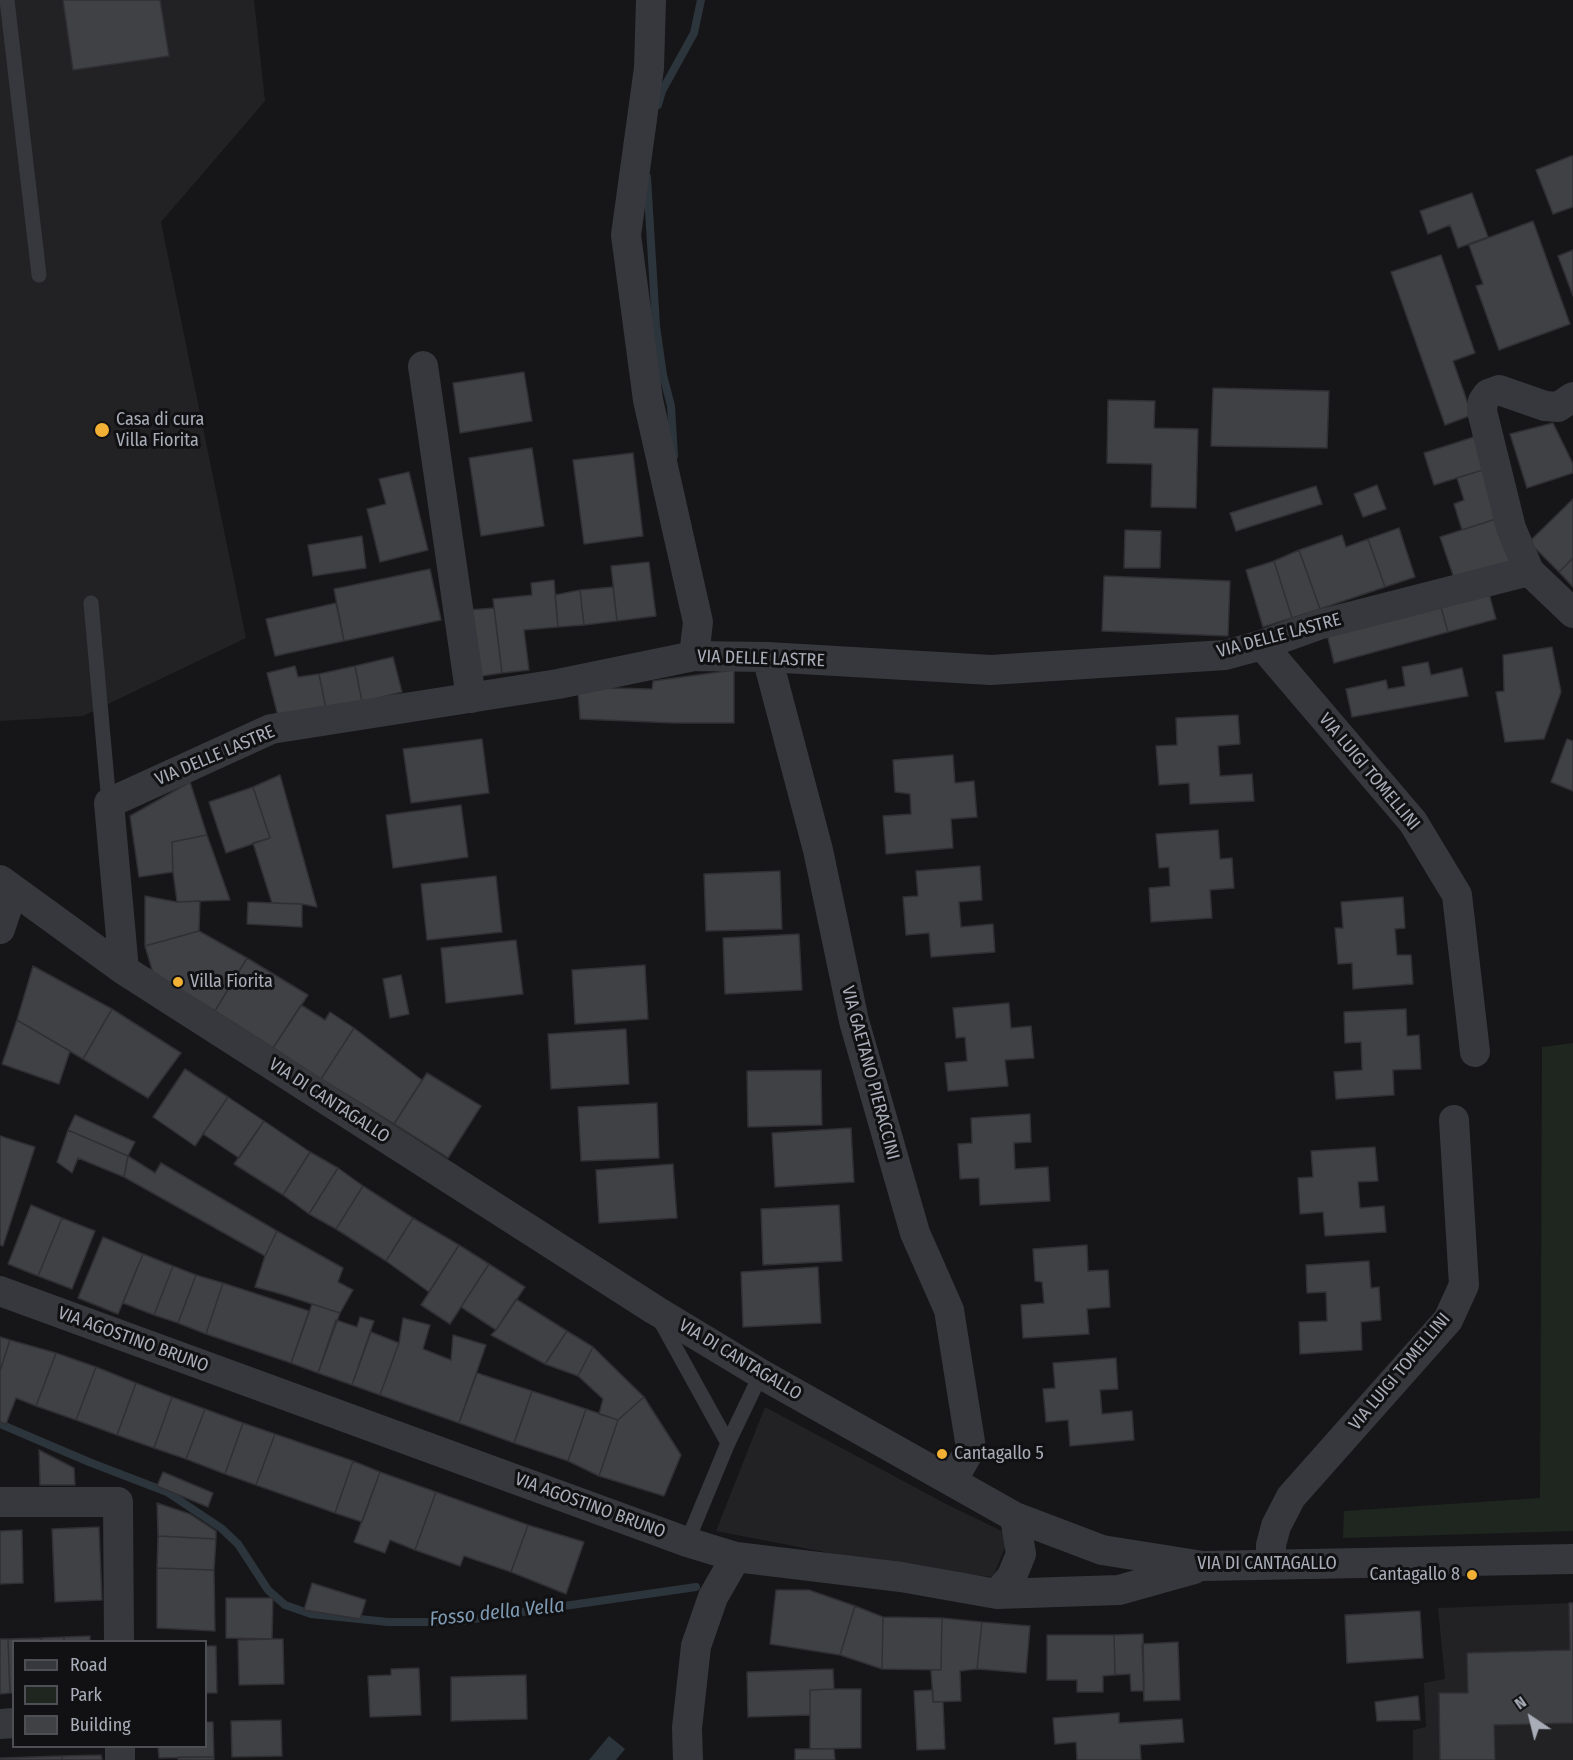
<!DOCTYPE html>
<style>
body{margin:0}
#map{position:relative;width:1573px;height:1760px;overflow:hidden;background:#161618;font-family:"Fira Sans Condensed",sans-serif}
canvas{display:block}
.legend{position:absolute;left:12px;top:1640px;width:195px;height:108px;box-sizing:border-box;background:#111113;border:2px solid #4d4f55;margin:0;padding:8px 10px;list-style:none;font-size:18px;color:#a8adb8}
.legend li{display:flex;align-items:center;gap:12px;height:30px}
.legend b{width:30px;border:2px solid #4d4f55}
.north{position:absolute;left:1501px;top:1688px;width:60px;height:60px;-webkit-text-stroke:4px #111113;paint-order:stroke;rotate:325deg;font-size:16px;font-weight:700;line-height:24px;text-align:center;color:#a8adb8}
.north::after{content:'';display:block;margin:auto;width:21px;height:27px;background:#a8adb8;clip-path:polygon(50% 0,100% 100%,50% 72%,0 100%)}
</style>
<div id="map">
<canvas width="1573" height="1760"></canvas>
<ul class="legend">
<li><b style="height:8px;background:#37383d"></b>Road</li>
<li><b style="height:16px;background:#1e261f"></b>Park</li>
<li><b style="height:16px;background:#404145"></b>Building</li>
</ul>
<div class="north">N</div>
</div>
<script>
const context = document.querySelector('canvas').getContext('2d');
context.lineJoin = 'round';
function fill(path, color) { context.fillStyle = color; context.fill(path, 'evenodd'); }
const toPath = rows => new Path2D(rows.map(r => 'M' + r).join(''));
function strokePath(path, color, width, dash) { context.strokeStyle = color; context.lineWidth = width; context.lineCap = dash ? 'butt' : 'round'; context.setLineDash(dash || []); context.stroke(path); }
function write(font, color, halo, rows, align = 'center') {
  context.font = font + ' "Fira Sans Condensed",sans-serif'; context.lineWidth = 6; context.setLineDash([]); context.textBaseline = 'middle'; context.strokeStyle = halo; context.fillStyle = color; for (const [text, x, y, turn = 0] of rows) {
    context.save(); context.translate(x, y); context.rotate((+turn || 0) * Math.PI / 180); context.textAlign = isNaN(turn) ? turn : align; if (halo) context.strokeText(text, 0, 0); context.fillText(text, 0, 0); context.restore();
  }
}
const built = toPath([
 [0,0,254,0,265,101,161,222,246,638,83,716,0,721],
 [765,1407,948,1505,1010,1535,993,1577,902,1567,716,1531],
 [1573,1603,1573,1760,1413,1760,1413,1730,1426,1727,1424,1683,1445,1679,1438,1608]
]);
const green = toPath([
 [1573,1043,1573,1531,1343,1538,1344,1511,1540,1498,1542,1047]
]);
const water = toPath([
 [609,1736,625,1749,616,1760,589,1760]
]);
const stream = toPath([
 [658,105,662,91,694,33,701,0],
 [647,177,656,326,663,375,671,406,674,456],
 [0,1424,89,1462,167,1492,221,1528,238,1544,268,1590,285,1605,311,1614,388,1622,453,1622,696,1587]
]);
const building = toPath([
 [63,0,160,0,169,56,73,70,63,0],
 [1571,156,1573,156,1573,207,1553,214,1536,170,1571,156],
 [1472,193,1488,237,1458,248,1450,225,1428,234,1420,211,1472,193],
 [1533,221,1570,324,1499,350,1476,286,1483,284,1469,245,1533,221],
 [1573,250,1573,296,1558,256,1573,250],
 [1441,255,1475,353,1453,361,1472,415,1445,425,1391,272,1441,255],
 [524,372,532,421,460,433,453,383,524,372],
 [1213,388,1329,391,1327,448,1211,446,1213,388],
 [1108,400,1155,401,1154,428,1198,429,1196,508,1151,507,1152,464,1107,463,1108,400],
 [1553,423,1573,464,1573,473,1527,488,1510,434,1553,423],
 [1477,436,1486,469,1434,485,1424,453,1477,436],
 [532,448,544,526,481,536,469,458,532,448],
 [633,453,643,536,584,544,573,460,633,453],
 [1486,469,1502,517,1462,530,1454,504,1464,500,1457,478,1486,469],
 [409,472,428,550,380,562,367,509,386,504,379,479,409,472],
 [1377,485,1386,509,1363,517,1354,494,1377,485],
 [1316,486,1322,504,1236,531,1230,513,1316,486],
 [1573,499,1573,558,1559,572,1529,542,1573,499],
 [1502,517,1518,563,1456,584,1440,537,1502,517],
 [1399,528,1415,577,1385,587,1368,539,1399,528],
 [1125,530,1161,531,1160,568,1124,568,1125,530],
 [1342,535,1346,547,1368,539,1385,587,1320,609,1299,550,1342,535],
 [362,536,366,568,313,576,308,545,362,536],
 [1299,550,1320,609,1292,618,1274,561,1299,550],
 [1573,558,1573,587,1559,572,1573,558],
 [1274,561,1292,618,1263,627,1246,570,1274,561],
 [649,562,656,616,617,621,611,566,649,562],
 [430,569,441,620,344,641,334,589,430,569],
 [1104,576,1230,581,1228,636,1102,631,1104,576],
 [554,580,558,627,524,630,529,670,502,673,493,599,532,595,531,583,554,580],
 [613,587,617,621,584,625,580,590,613,587],
 [580,590,584,625,558,627,555,595,580,590],
 [1488,590,1496,619,1448,632,1440,604,1488,590],
 [336,603,344,641,275,656,266,619,336,603],
 [1440,604,1448,632,1334,663,1327,634,1440,604],
 [494,608,502,673,475,677,469,610,494,608],
 [1552,647,1561,692,1544,739,1505,742,1496,692,1504,691,1503,655,1552,647],
 [393,657,402,692,362,702,355,666,393,657],
 [1428,662,1431,675,1462,668,1468,696,1352,717,1346,689,1386,680,1388,689,1405,686,1402,667,1428,662],
 [295,666,298,677,319,674,326,709,279,720,267,673,295,666],
 [355,666,362,702,326,709,319,674,355,666],
 [734,670,734,723,674,723,580,719,578,692,609,688,652,689,653,681,734,670],
 [1238,715,1240,744,1218,746,1220,776,1252,774,1254,801,1190,804,1189,783,1159,785,1156,746,1177,745,1176,718,1238,715],
 [482,739,489,793,411,803,403,749,482,739],
 [1567,739,1573,741,1573,791,1551,782,1567,739],
 [953,755,955,783,974,781,977,817,951,819,953,848,886,854,883,816,911,814,910,794,895,792,893,760,953,755],
 [280,775,317,907,302,904,272,903,253,843,270,838,253,787,280,775],
 [190,782,207,835,172,842,173,872,139,877,130,816,190,782],
 [253,787,270,838,226,853,209,802,253,787],
 [461,805,468,857,393,868,386,815,461,805],
 [1218,830,1220,859,1232,858,1234,888,1210,890,1212,918,1151,922,1149,888,1170,886,1169,867,1159,868,1156,834,1218,830],
 [207,835,230,900,177,902,173,872,172,842,207,835],
 [980,866,982,900,959,902,961,927,993,924,995,952,931,957,929,933,906,935,903,897,918,896,916,871,980,866],
 [780,871,782,929,706,931,704,874,780,871],
 [496,876,502,932,427,940,421,884,496,876],
 [145,896,177,902,200,901,199,931,145,946,145,896],
 [1403,897,1405,928,1395,929,1397,955,1411,955,1413,984,1353,989,1352,963,1338,964,1335,928,1343,928,1341,902,1403,897],
 [248,902,302,904,302,927,247,924,248,902],
 [199,931,247,958,215,1011,153,973,145,946,199,931],
 [799,934,802,990,725,994,723,938,799,934],
 [516,940,523,994,446,1003,441,948,516,940],
 [247,958,308,995,273,1048,215,1011,247,958],
 [645,965,648,1019,575,1024,572,970,645,965],
 [33,966,112,1009,83,1059,17,1020,33,966],
 [401,975,409,1014,390,1018,383,979,401,975],
 [1009,1003,1011,1028,1031,1026,1034,1058,1005,1060,1008,1086,948,1091,945,1063,967,1061,965,1037,956,1038,953,1008,1009,1003],
 [301,1005,325,1020,330,1012,354,1028,321,1079,273,1048,301,1005],
 [112,1009,181,1053,148,1098,83,1059,112,1009],
 [1406,1009,1407,1036,1419,1035,1421,1069,1393,1070,1394,1095,1336,1099,1334,1072,1362,1070,1361,1042,1345,1043,1344,1012,1406,1009],
 [17,1020,70,1051,59,1084,2,1064,17,1020],
 [354,1028,422,1080,394,1124,321,1079,354,1028],
 [626,1029,629,1084,551,1089,548,1034,626,1029],
 [185,1069,228,1097,195,1146,153,1117,185,1069],
 [821,1070,822,1125,748,1127,747,1071,821,1070],
 [427,1073,481,1106,448,1158,394,1124,427,1073],
 [228,1097,264,1121,239,1158,203,1134,228,1097],
 [657,1103,659,1158,581,1161,578,1107,657,1103],
 [1030,1114,1031,1142,1014,1143,1015,1169,1048,1167,1050,1201,980,1205,979,1178,960,1179,958,1144,972,1143,971,1118,1030,1114],
 [75,1115,135,1142,128,1156,68,1130,75,1115],
 [264,1121,310,1152,283,1195,234,1164,264,1121],
 [851,1128,854,1182,775,1187,772,1133,851,1128],
 [68,1130,128,1156,124,1177,78,1158,72,1173,57,1162,68,1130],
 [0,1136,35,1147,3,1246,0,1245,0,1136],
 [1375,1147,1378,1181,1358,1182,1360,1208,1384,1206,1386,1232,1325,1236,1323,1212,1300,1214,1298,1178,1313,1177,1311,1151,1375,1147],
 [310,1152,338,1168,309,1214,283,1195,310,1152],
 [128,1156,155,1173,161,1163,277,1231,265,1256,124,1177,128,1156],
 [673,1164,677,1218,599,1223,596,1170,673,1164],
 [338,1168,363,1186,336,1229,309,1214,338,1168],
 [363,1186,413,1218,386,1261,336,1229,363,1186],
 [31,1205,62,1218,38,1276,8,1264,31,1205],
 [839,1205,842,1261,763,1265,761,1209,839,1205],
 [62,1218,95,1231,72,1289,38,1276,62,1218],
 [413,1218,459,1245,429,1292,386,1261,413,1218],
 [277,1231,343,1268,338,1282,353,1290,340,1313,281,1294,255,1287,265,1256,277,1231],
 [103,1237,143,1254,118,1314,78,1298,103,1237],
 [459,1245,489,1264,450,1324,421,1305,459,1245],
 [1087,1245,1088,1271,1108,1270,1110,1307,1087,1309,1089,1334,1023,1338,1021,1305,1044,1303,1042,1282,1035,1281,1033,1249,1087,1245],
 [143,1254,173,1266,154,1315,123,1303,143,1254],
 [1369,1261,1371,1288,1379,1287,1381,1320,1361,1322,1362,1350,1300,1354,1299,1322,1327,1321,1326,1292,1307,1293,1306,1265,1369,1261],
 [489,1264,525,1287,496,1330,461,1307,489,1264],
 [173,1266,196,1275,178,1323,154,1315,173,1266],
 [818,1267,821,1323,743,1327,741,1272,818,1267],
 [196,1275,223,1283,206,1334,178,1323,196,1275],
 [223,1283,309,1311,291,1363,206,1334,223,1283],
 [516,1299,567,1331,545,1364,491,1335,496,1330,516,1299],
 [312,1304,340,1313,318,1373,291,1363,312,1304],
 [360,1317,374,1321,352,1385,318,1373,336,1320,357,1327,360,1317],
 [403,1318,430,1325,423,1349,451,1360,453,1335,486,1345,459,1423,380,1395,399,1343,403,1318],
 [567,1331,593,1347,578,1376,545,1364,567,1331],
 [371,1332,399,1343,380,1395,352,1385,371,1332],
 [0,1337,10,1340,0,1371,0,1337],
 [10,1340,56,1353,36,1406,16,1398,6,1424,0,1422,0,1371,10,1340],
 [593,1347,644,1397,618,1420,599,1414,603,1399,578,1376,593,1347],
 [56,1353,96,1367,76,1420,36,1406,56,1353],
 [1116,1358,1118,1389,1100,1390,1102,1414,1132,1411,1134,1440,1070,1446,1068,1420,1046,1422,1043,1389,1055,1388,1053,1363,1116,1358],
 [96,1367,136,1383,117,1435,76,1420,96,1367],
 [477,1373,532,1391,514,1443,459,1423,477,1373],
 [136,1383,172,1397,154,1448,117,1435,136,1383],
 [532,1391,586,1409,568,1461,514,1443,532,1391],
 [172,1397,205,1409,186,1459,154,1448,172,1397],
 [644,1397,681,1455,664,1496,599,1476,618,1420,644,1397],
 [205,1409,243,1423,225,1474,186,1459,205,1409],
 [586,1409,618,1420,599,1476,568,1461,586,1409],
 [243,1423,275,1434,256,1485,225,1474,243,1423],
 [275,1434,353,1461,335,1513,256,1485,275,1434],
 [39,1450,74,1468,75,1485,40,1485,39,1450],
 [353,1461,380,1472,362,1522,335,1513,353,1461],
 [163,1472,213,1493,208,1507,157,1486,163,1472],
 [380,1472,436,1492,415,1550,390,1540,385,1553,354,1542,380,1472],
 [436,1492,528,1525,511,1572,464,1556,460,1566,415,1550,436,1492],
 [157,1503,190,1514,216,1531,216,1539,158,1536,157,1503],
 [528,1525,584,1542,566,1594,511,1572,528,1525],
 [99,1527,102,1600,55,1602,52,1529,99,1527],
 [22,1530,23,1583,0,1584,0,1531,22,1530],
 [158,1536,216,1539,214,1570,157,1568,158,1536],
 [157,1568,214,1570,215,1631,157,1628,157,1568],
 [312,1583,366,1600,360,1619,304,1610,312,1583],
 [776,1590,809,1590,855,1606,840,1655,770,1644,776,1590],
 [226,1598,273,1598,272,1639,226,1638,226,1598],
 [1569,1603,1573,1603,1573,1723,1494,1725,1495,1760,1440,1760,1439,1693,1468,1693,1467,1653,1570,1650,1569,1603],
 [855,1606,883,1617,882,1669,840,1655,855,1606],
 [1420,1611,1423,1658,1347,1663,1345,1615,1420,1611],
 [883,1617,942,1618,941,1670,882,1669,883,1617],
 [942,1618,982,1622,977,1669,960,1671,961,1701,933,1702,931,1670,941,1670,942,1618],
 [982,1622,1030,1626,1026,1673,977,1669,982,1622],
 [1143,1634,1144,1691,1131,1691,1130,1674,1115,1675,1114,1635,1143,1634],
 [1047,1635,1114,1635,1115,1675,1103,1676,1103,1692,1077,1692,1077,1680,1047,1680,1047,1635],
 [90,1636,90,1642,64,1642,64,1637,90,1636],
 [64,1637,64,1642,41,1642,41,1638,64,1637],
 [41,1638,41,1642,14,1642,14,1693,10,1693,8,1639,41,1638],
 [0,1639,8,1639,10,1693,0,1694,0,1639],
 [272,1639,283,1639,284,1684,239,1685,238,1640,272,1639],
 [1178,1642,1180,1700,1144,1701,1142,1644,1178,1642],
 [206,1646,216,1646,217,1693,206,1693,206,1646],
 [419,1668,421,1715,370,1717,368,1676,391,1675,391,1669,419,1668],
 [833,1669,834,1689,810,1690,810,1715,748,1717,747,1672,833,1669],
 [526,1675,527,1719,451,1721,451,1677,526,1675],
 [834,1689,861,1689,861,1748,810,1749,810,1690,834,1689],
 [933,1690,933,1702,943,1702,945,1749,917,1750,914,1691,933,1690],
 [1418,1696,1420,1720,1377,1721,1375,1702,1418,1696],
 [1119,1713,1119,1723,1182,1719,1184,1742,1140,1745,1141,1760,1077,1760,1076,1742,1055,1744,1053,1718,1119,1713],
 [281,1720,282,1756,232,1757,231,1721,281,1720],
 [206,1722,213,1722,214,1757,159,1758,158,1746,206,1746,206,1722],
 [795,1749,834,1749,835,1760,795,1760,795,1749],
 [101,1755,102,1760,62,1760,62,1756,101,1755],
 [62,1756,62,1760,0,1760,0,1758,62,1756],
 [178,1757,214,1757,214,1760,178,1760,178,1757]
]);
const service = toPath([
 [7,0,39,275],
 [91,603,109,803],
 [660,1320,728,1443],
 [687,1542,728,1443,761,1374]
]);
const minor = toPath([
 [651,0,649,68,626,235,648,400,698,622,694,656],
 [423,366,471,698],
 [1529,571,1511,528,1482,411,1483,401,1488,394,1499,390,1545,406,1558,407,1573,397],
 [1262,645,1413,822,1457,895,1475,1052],
 [767,657,818,850,854,1021,915,1233,949,1310,971,1448,952,1481],
 [0,880,124,970,655,1310,761,1374,1015,1517,1102,1550,1203,1566,1573,1559],
 [0,929,13,890],
 [124,970,109,803,271,729,558,684,694,656,767,657,991,670,1225,655,1262,645,1318,625,1529,571,1573,613],
 [0,1291,687,1542,736,1557,901,1577,997,1594,1119,1590,1194,1569],
 [0,1502,118,1502,119,1642],
 [1271,1565,1271,1545,1276,1526,1291,1497,1448,1320,1464,1285,1454,1120],
 [997,1594,1012,1576,1021,1554,1015,1517],
 [0,1724,14,1723],
 [120,1746,120,1760],
 [688,1760,687,1728,696,1646,713,1597,736,1557]
]);
const markers = [
 [102,430,8,"#f2b134"],
 [178,982,6,"#f2b134"],
 [942,1454,6,"#f2b134"],
 [1472,1575,6,"#f2b134"]
];
const poiNames = [
 ["Casa di cura",116,420],
 ["Villa Fiorita",116,441],
 ["Villa Fiorita",190,982],
 ["Cantagallo 5",954,1454],
 ["Cantagallo 8",1460,1575,"right"]
];
const streetNames = [
 ["VIA DELLE LASTRE",1279,636,-15],
 ["VIA DELLE LASTRE",761,659,2],
 ["VIA DELLE LASTRE",215,756,-23],
 ["VIA LUIGI TOMELLINI",1369,772,50],
 ["VIA GAETANO PIERACCINI",870,1073,75],
 ["VIA DI CANTAGALLO",329,1101,33],
 ["VIA AGOSTINO BRUNO",133,1340,20],
 ["VIA DI CANTAGALLO",740,1360,31],
 ["VIA LUIGI TOMELLINI",1400,1372,-50],
 ["VIA AGOSTINO BRUNO",590,1506,20],
 ["VIA DI CANTAGALLO",1267,1564]
];
const waterNames = [
 ["Fosso della Vella",497,1613,-6]
];
fill(built, '#222225');
fill(green, '#1e261f');
fill(water, '#2c353c');
strokePath(stream, '#2c353c', 8);
fill(building, '#404145');
strokePath(building, '#303034', 1.5);
strokePath(service, '#37383d', 15);
strokePath(minor, '#37383d', 30);
for (const [x, y, r, color] of markers) { const dot = new Path2D(); dot.arc(x, y, r, 0, 2 * Math.PI); context.fillStyle = color; context.fill(dot); strokePath(dot, '#111113', 2); }
write('18px', '#a8adb8', '#111113', poiNames, 'left');
write('18px', '#a8adb8', '#111113', streetNames);
write('italic 20px', '#7f9bb3', '#111113', waterNames);
</script>
